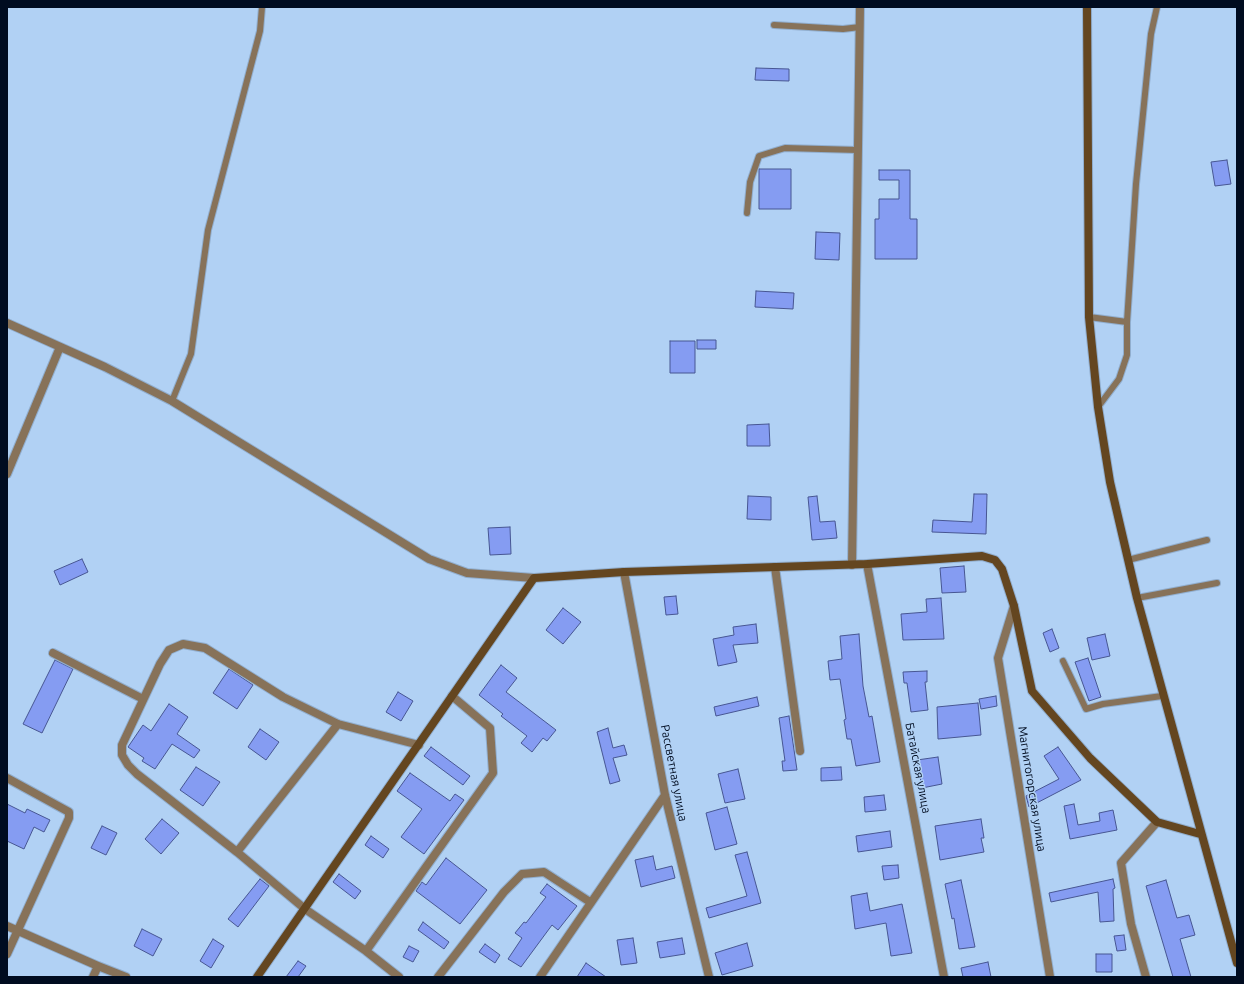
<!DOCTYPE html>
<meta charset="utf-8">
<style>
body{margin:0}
#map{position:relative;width:1244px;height:984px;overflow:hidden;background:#b1d1f4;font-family:Ubuntu,sans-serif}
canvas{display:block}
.frame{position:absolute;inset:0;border:8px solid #000c20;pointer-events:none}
</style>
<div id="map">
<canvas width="1244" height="984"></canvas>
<div class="frame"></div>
</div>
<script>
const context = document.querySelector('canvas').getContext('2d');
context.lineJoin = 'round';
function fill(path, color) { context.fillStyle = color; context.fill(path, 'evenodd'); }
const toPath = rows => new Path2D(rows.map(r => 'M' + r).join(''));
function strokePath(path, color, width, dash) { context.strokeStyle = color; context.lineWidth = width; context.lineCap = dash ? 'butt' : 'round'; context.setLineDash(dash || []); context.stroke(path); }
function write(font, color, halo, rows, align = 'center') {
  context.font = font + ' Ubuntu,sans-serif'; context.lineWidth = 3; context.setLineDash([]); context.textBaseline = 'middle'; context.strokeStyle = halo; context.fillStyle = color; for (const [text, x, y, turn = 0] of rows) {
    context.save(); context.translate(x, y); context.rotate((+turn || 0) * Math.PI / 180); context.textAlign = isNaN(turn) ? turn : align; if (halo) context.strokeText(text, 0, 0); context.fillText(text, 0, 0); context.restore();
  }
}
const building = toPath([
 [756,68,789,69,789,81,755,80,756,68],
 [1227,160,1231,184,1215,186,1211,162,1227,160],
 [759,169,791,169,791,209,759,209,759,169],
 [879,170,910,170,910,219,917,219,917,259,875,259,875,219,879,219,879,199,899,199,899,180,879,180,879,170],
 [816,232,840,233,839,260,815,259,816,232],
 [756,291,794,293,793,309,755,307,756,291],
 [697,340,716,340,716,349,697,349,697,340],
 [670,341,695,341,695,373,670,373,670,341],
 [769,424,770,446,747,446,747,425,769,424],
 [974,494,987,494,986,534,932,532,933,520,972,522,974,494],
 [748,496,771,497,771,520,747,519,748,496],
 [817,496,820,522,835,521,837,538,812,540,808,497,817,496],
 [510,527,511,554,490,555,488,528,510,527],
 [82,559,88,572,60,585,54,571,82,559],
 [964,566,966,592,942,593,940,568,964,566],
 [676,596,678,614,666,615,664,597,676,596],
 [941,598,944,639,903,640,901,614,927,612,926,599,941,598],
 [563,608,581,622,563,644,546,630,563,608],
 [756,624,758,643,733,645,737,662,718,666,713,639,734,635,733,627,756,624],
 [1052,629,1059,648,1050,652,1043,633,1052,629],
 [859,634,863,686,869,717,872,716,880,762,856,766,851,739,847,739,844,720,846,719,840,679,830,680,828,661,842,659,840,636,859,634],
 [1105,634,1110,656,1092,660,1087,638,1105,634],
 [1088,658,1101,697,1089,701,1075,662,1088,658],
 [55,660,73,669,42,733,23,724,55,660],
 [501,665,517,678,506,692,556,730,547,741,543,738,532,752,521,743,527,736,501,716,503,714,479,695,501,665],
 [229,669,253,685,237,709,213,693,229,669],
 [927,671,927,682,925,682,928,710,911,712,907,683,904,683,903,672,927,671],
 [398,692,413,701,401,721,386,712,398,692],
 [996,696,997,706,981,709,979,699,996,696],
 [757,697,759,706,716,716,714,707,757,697],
 [978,703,981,735,938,739,937,707,978,703],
 [169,704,188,717,177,734,200,750,194,758,172,744,155,769,142,761,144,758,128,747,143,725,151,731,169,704],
 [789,716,797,770,783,771,782,761,785,761,779,718,789,716],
 [608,728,613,748,624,745,627,755,613,758,620,781,610,784,597,732,608,728],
 [260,729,279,742,266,760,248,747,260,729],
 [431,747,470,776,463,785,424,756,431,747],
 [1058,747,1081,780,1029,807,1026,796,1059,779,1044,756,1058,747],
 [938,757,942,784,922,788,917,760,938,757],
 [196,767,220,782,203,806,180,790,196,767],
 [841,767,842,780,821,781,821,768,841,767],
 [738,769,745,799,725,803,718,774,738,769],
 [410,773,450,801,455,794,464,800,424,854,401,837,422,809,397,791,410,773],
 [884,795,886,810,865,812,864,797,884,795],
 [7,804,25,813,27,809,50,820,44,832,34,827,24,849,7,841,7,804],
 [1074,804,1078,825,1100,821,1099,813,1113,810,1117,830,1070,839,1064,806,1074,804],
 [727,807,737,844,715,850,706,813,727,807],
 [162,819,179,833,161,854,145,839,162,819],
 [981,819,984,838,981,838,984,852,940,860,935,826,981,819],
 [102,826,117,833,106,855,91,848,102,826],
 [890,831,892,847,858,852,856,836,890,831],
 [371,836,389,849,383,858,365,845,371,836],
 [747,852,761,903,709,918,706,908,747,896,735,855,747,852],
 [653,856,656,870,672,866,675,878,641,887,635,860,653,856],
 [446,858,487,890,460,924,416,891,422,882,426,885,446,858],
 [898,865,899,878,884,880,882,866,898,865],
 [339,874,361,891,355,899,333,882,339,874],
 [260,879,269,886,238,927,228,919,260,879],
 [1113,879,1115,888,1113,889,1114,921,1100,922,1098,892,1051,902,1049,893,1113,879],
 [961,880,975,947,959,949,954,918,952,919,945,884,961,880],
 [1166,880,1177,918,1189,915,1195,935,1180,939,1191,977,1173,977,1146,886,1166,880],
 [547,884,577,906,558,930,552,925,521,967,508,959,522,938,515,933,524,922,526,923,546,897,540,893,547,884],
 [867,893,870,911,902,904,912,953,891,956,886,923,855,929,851,896,867,893],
 [423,922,449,942,444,949,418,930,423,922],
 [142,929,162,939,153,956,134,946,142,929],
 [1124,935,1126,950,1117,951,1114,936,1124,935],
 [633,938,637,963,621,965,617,940,633,938],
 [682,938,685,954,660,958,657,942,682,938],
 [213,939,224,946,211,968,200,961,213,939],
 [747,943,753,966,722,975,715,953,747,943],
 [485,944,500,955,495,963,479,952,485,944],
 [409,946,419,951,413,962,403,957,409,946],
 [1096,954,1112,954,1112,972,1096,972,1096,954],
 [298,961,306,966,298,977,286,977,298,961],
 [988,962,991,977,963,977,961,968,988,962],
 [586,963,606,977,577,977,586,963]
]);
const lane = toPath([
 [774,25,843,29,860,27],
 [747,213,750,182,759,156,785,148,858,150],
 [1089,317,1127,322],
 [172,401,191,354,208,230,260,31,262,7],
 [1098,407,1119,379,1127,355,1127,322,1136,184,1151,34,1157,7],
 [1128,560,1207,540],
 [1137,598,1217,583],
 [1063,661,1086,709,1103,704,1162,696]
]);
const street = toPath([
 [7,323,105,367,172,401,429,559,467,573,534,578],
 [7,474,60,347],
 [867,564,944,977],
 [852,565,860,7],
 [775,567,800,751],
 [624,572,665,795,709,977],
 [1014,606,998,658,1050,977],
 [53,653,143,699],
 [7,778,69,812,69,818,7,954],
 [237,852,338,724],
 [7,926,98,966,126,977],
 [366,951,493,773,490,728,452,696],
 [93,977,98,966],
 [399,977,366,951,305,909,237,852,137,774,128,765,122,755,122,745,160,664,169,650,183,644,205,648,283,697,338,724,419,745],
 [438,977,504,892,522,874,544,872,590,902],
 [540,977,665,795],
 [1146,977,1131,924,1121,863,1157,822]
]);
const secondary = toPath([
 [1087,7,1089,317,1098,407,1110,482,1137,598,1237,963],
 [257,977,534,578,624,572,867,564,982,556,995,560,1002,569,1014,606,1032,691,1090,758,1157,822,1200,834]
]);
const streetNames = [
 ["Батайская улица",918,768,79],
 ["Рассветная улица",674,773,79],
 ["Магнитогорская улица",1032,789,81]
];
fill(building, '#859cf2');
strokePath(building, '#475692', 1);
strokePath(lane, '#91aece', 8);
strokePath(street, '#91aece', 10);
strokePath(secondary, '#91aece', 10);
strokePath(lane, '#877259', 6);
strokePath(street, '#877259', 8);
strokePath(secondary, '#644620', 8);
write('12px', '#000c20', '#b1d1f4', streetNames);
</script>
